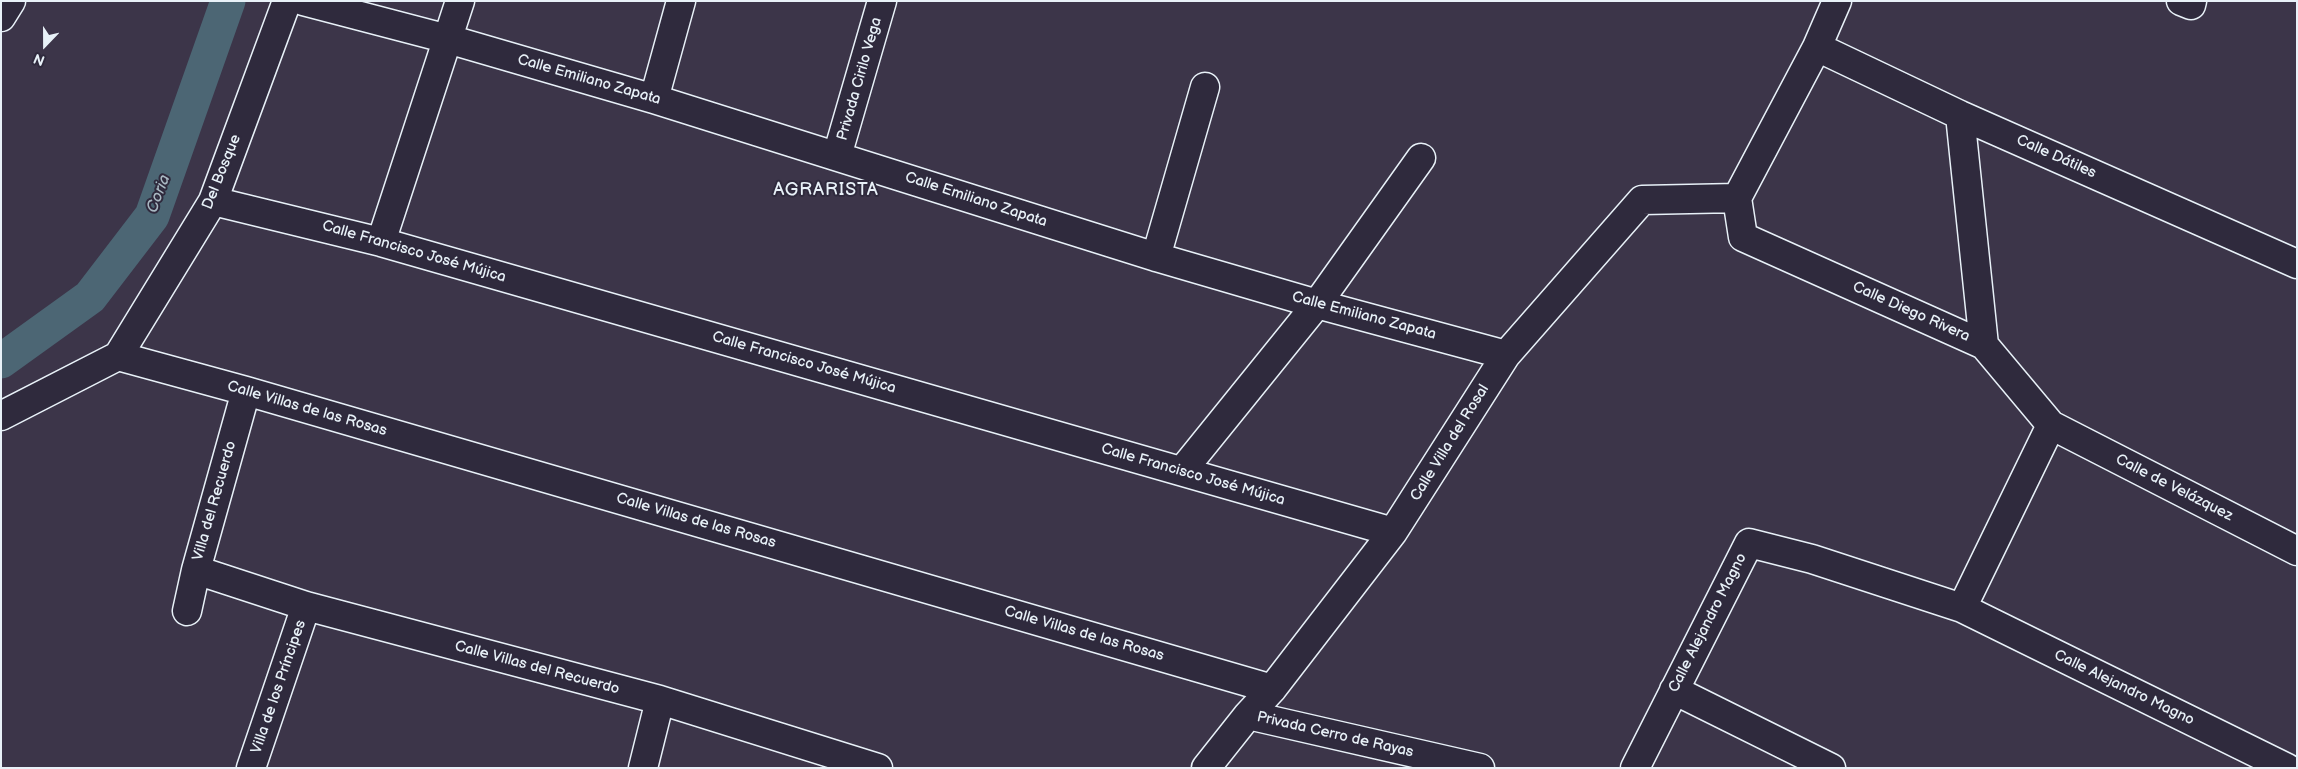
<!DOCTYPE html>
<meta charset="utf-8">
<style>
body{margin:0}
#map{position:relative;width:2298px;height:769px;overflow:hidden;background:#3c3549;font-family:"Balsamiq Sans",sans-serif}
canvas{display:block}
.frame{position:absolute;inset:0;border:2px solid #e8f1f8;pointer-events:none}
.north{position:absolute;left:20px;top:20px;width:50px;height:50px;-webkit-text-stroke:4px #2f2a3d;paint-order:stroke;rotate:202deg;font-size:14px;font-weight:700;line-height:20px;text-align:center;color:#e8f1f8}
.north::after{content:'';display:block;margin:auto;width:18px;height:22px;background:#e8f1f8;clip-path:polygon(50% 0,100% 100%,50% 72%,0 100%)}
</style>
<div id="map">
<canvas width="2298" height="769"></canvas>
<div class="frame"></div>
<div class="north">N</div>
</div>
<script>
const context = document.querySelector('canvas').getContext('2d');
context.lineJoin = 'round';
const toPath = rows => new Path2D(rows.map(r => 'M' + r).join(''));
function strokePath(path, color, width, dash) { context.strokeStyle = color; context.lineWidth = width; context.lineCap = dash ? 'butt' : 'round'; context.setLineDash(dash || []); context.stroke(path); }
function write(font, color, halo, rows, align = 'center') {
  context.font = font + ' "Balsamiq Sans",sans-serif'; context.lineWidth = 4; context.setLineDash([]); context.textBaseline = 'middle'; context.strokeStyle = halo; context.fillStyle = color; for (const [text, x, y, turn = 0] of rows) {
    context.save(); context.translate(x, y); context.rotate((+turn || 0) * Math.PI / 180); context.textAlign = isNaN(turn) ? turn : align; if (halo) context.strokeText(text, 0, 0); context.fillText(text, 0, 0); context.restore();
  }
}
const canal = toPath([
 [1,361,90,297,152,216,228,1]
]);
const street = toPath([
 [303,1,448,39,654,99,1156,257,1317,304,1506,355],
 [1837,1,1817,47,1737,198,1743,237,1984,345,2051,425,2297,551],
 [2181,1,2191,5,2192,1],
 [1,17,11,1],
 [1817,47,1960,115,2297,264],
 [654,99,681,1],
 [1960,115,1984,345],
 [837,156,882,1],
 [213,201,381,242,1393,532],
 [381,242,460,1],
 [1156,257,1205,87],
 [118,356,246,391,1272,689],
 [118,356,213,201,287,1],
 [1,416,118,356],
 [1182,471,1317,304,1421,158],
 [196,570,306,606,660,700,878,768],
 [1962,608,2051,425],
 [187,611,196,570,246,391],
 [1674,690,1831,768],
 [1248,715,1480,768],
 [251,768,306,606],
 [643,768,660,700],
 [1206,768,1248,715,1272,689,1393,532,1506,355,1642,200,1737,198],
 [1635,768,1749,543,1812,559,1962,608,2287,768]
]);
const streetNames = [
 ["Privada Cirilo Vega",860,79,-74],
 ["Calle Emiliano Zapata",589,80,16],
 ["Calle Dátiles",2056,157,24],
 ["Del Bosque",222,172,-68],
 ["Calle Emiliano Zapata",976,200,18],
 ["Calle Francisco José Mújica",414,252,16],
 ["Calle Diego Rivera",1911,312,24],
 ["Calle Emiliano Zapata",1364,316,15],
 ["Calle Francisco José Mújica",804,363,16],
 ["Calle Villas de las Rosas",307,409,16],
 ["Calle Villa del Rosal",1450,443,-58],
 ["Calle Francisco José Mújica",1193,475,16],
 ["Calle de Velázquez",2174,488,27],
 ["Villa del Recuerdo",215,501,-74],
 ["Calle Villas de las Rosas",696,521,16],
 ["Calle Alejandro Magno",1708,623,-63],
 ["Calle Villas de las Rosas",1084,634,16],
 ["Calle Villas del Recuerdo",537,668,15],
 ["Villa de los Príncipes",279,687,-71],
 ["Calle Alejandro Magno",2124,688,26],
 ["Privada Cerro de Rayas",1335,735,13]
];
const waterNames = [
 ["Coria",159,194,-69]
];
const quarterNames = [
 ["AGRARISTA",826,190]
];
strokePath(canal, '#4c6674', 35);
strokePath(street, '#e8f1f8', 31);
strokePath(street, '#2f2a3d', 28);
write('15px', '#e8f1f8', '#2f2a3d', streetNames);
write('italic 16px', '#aab9c3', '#2f2a3d', waterNames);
context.letterSpacing = '1px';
write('18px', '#e8f1f8', '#2f2a3d', quarterNames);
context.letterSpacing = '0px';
</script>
